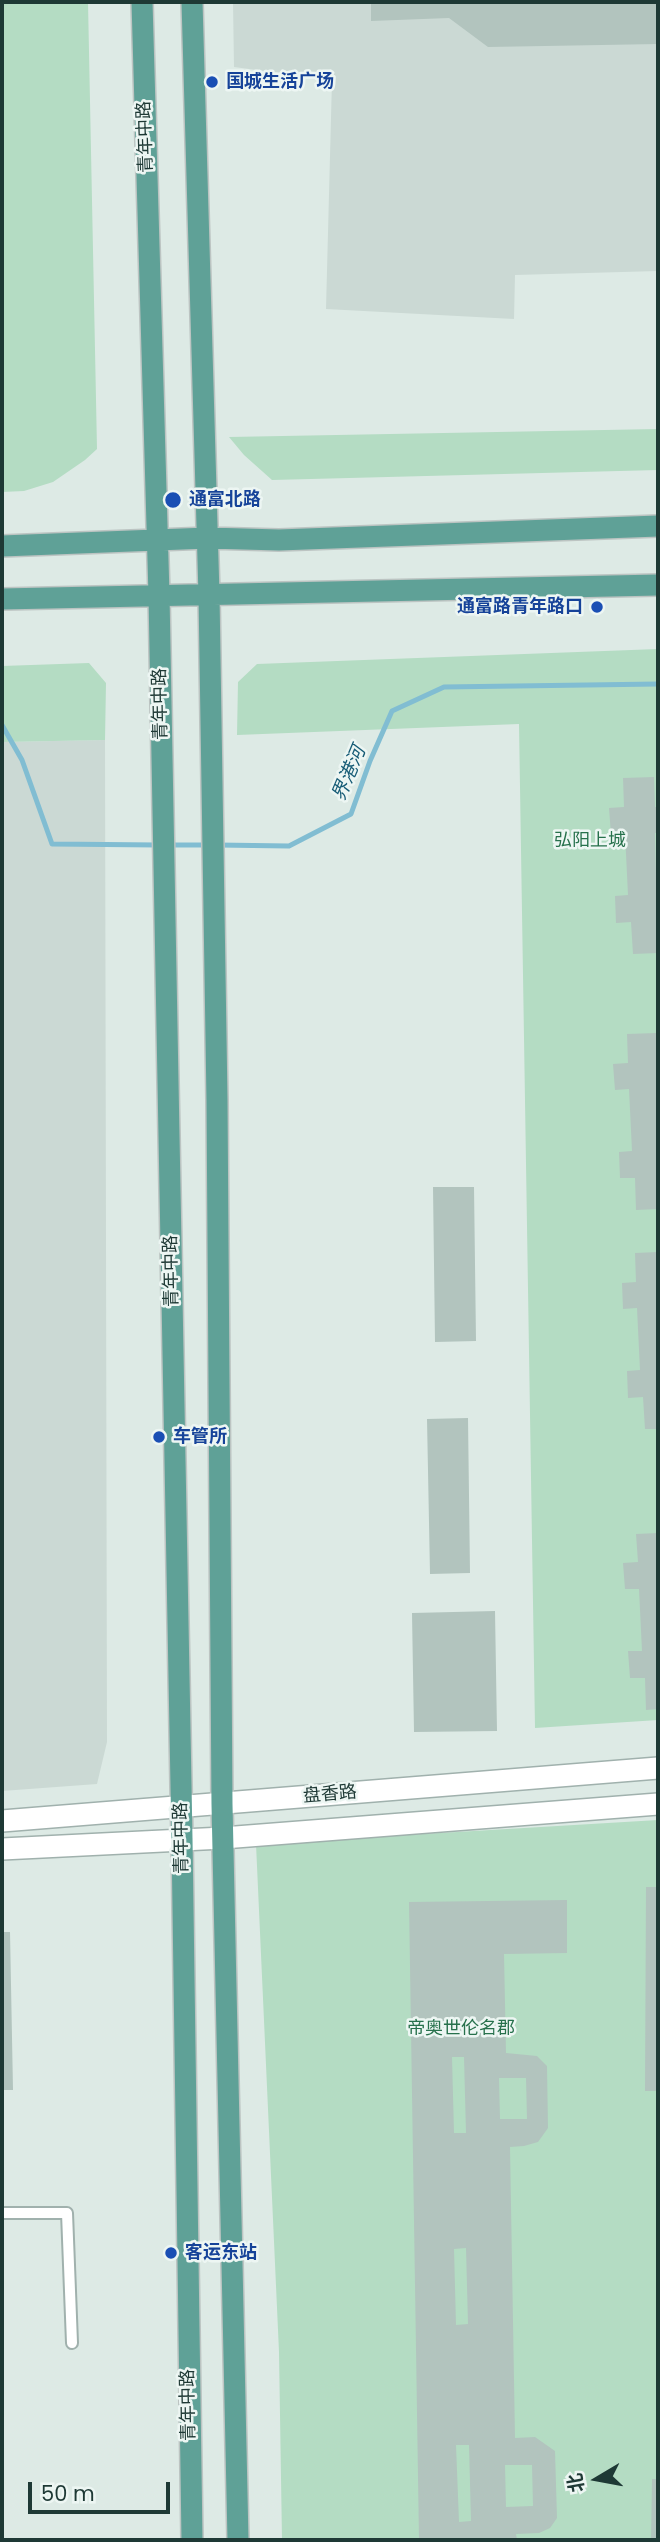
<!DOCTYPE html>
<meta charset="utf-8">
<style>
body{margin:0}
#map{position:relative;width:660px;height:2542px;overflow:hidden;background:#ddeae5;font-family:Poppins,"Noto Sans SC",sans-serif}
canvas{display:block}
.frame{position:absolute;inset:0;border:4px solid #1e3935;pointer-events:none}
.north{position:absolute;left:562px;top:2444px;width:70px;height:70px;-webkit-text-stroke:5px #edf6f3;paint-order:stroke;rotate:260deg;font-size:19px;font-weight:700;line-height:28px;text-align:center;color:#1e3935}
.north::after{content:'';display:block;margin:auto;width:24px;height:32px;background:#1e3935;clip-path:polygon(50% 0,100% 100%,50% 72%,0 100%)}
.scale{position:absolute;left:28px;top:2482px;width:142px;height:32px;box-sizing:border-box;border:4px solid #1e3935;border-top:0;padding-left:9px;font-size:21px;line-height:24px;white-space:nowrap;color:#1e3935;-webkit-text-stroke:5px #edf6f3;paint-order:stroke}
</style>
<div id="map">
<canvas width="660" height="2542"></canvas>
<div class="frame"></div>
<div class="north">北</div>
<div class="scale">50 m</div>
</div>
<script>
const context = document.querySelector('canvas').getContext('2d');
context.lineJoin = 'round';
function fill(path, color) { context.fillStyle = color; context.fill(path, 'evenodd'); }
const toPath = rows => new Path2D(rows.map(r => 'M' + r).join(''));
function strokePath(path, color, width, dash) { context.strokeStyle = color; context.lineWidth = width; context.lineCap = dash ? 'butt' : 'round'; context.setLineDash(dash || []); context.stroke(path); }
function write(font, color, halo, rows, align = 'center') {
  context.font = font + ' Poppins,"Noto Sans SC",sans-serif'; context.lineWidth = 5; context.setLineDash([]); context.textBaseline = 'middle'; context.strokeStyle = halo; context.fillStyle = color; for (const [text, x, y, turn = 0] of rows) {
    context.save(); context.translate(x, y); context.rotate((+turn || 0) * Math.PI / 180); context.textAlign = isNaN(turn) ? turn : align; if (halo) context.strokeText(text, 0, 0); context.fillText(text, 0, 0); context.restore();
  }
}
const built = toPath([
 [233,2,658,2,658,271,515,275,514,319,326,309,332,80,234,67],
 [105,740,107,1742,97,1784,2,1791,2,742]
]);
const green = toPath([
 [2,2,88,2,97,449,85,460,53,482,24,491,2,492],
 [658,429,658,470,272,480,244,455,229,437],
 [658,649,658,1720,535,1728,519,724,237,735,238,682,257,664],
 [89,663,106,683,105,740,2,742,2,666],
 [658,1820,658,2540,282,2540,279,2352,256,1844]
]);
const stream = toPath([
 [2,725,22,760,52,844,158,845],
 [168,845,207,845],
 [217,845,289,846,351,814,370,761,392,711,444,687,658,684]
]);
const building = toPath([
 [371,2,658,2,658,44,488,47,449,18,371,21],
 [654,777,655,807,658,807,658,833,655,833,658,953,633,954,631,922,616,923,615,896,628,895,625,833,611,834,609,808,624,807,623,778],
 [657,1033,658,1209,636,1210,635,1178,620,1178,619,1152,632,1151,629,1089,615,1090,613,1064,628,1063,627,1034],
 [433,1187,474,1187,476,1341,435,1342],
 [658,1252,658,1429,645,1429,643,1397,628,1398,627,1371,640,1370,637,1308,623,1309,622,1283,636,1282,635,1253],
 [468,1418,470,1573,430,1574,427,1419],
 [658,1533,658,1709,646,1710,645,1678,630,1678,628,1651,642,1651,639,1589,625,1589,623,1563,638,1562,636,1534],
 [495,1611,497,1731,414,1732,412,1613],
 [646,1887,658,1887,658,2091,645,2091],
 [567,1900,567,1953,504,1954,506,2053,537,2056,547,2066,548,2128,538,2142,524,2146,510,2147,515,2438,535,2437,555,2451,557,2518,550,2528,539,2533,516,2534,517,2540,419,2540,409,1902],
 [452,2057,464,2057,466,2133,454,2133],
 [499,2078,526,2078,527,2119,500,2119],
 [466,2248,468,2324,456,2325,454,2249],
 [456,2445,469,2445,471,2521,459,2522],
 [505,2465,532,2465,533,2506,506,2507],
 [2,1932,10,1932,13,2090,2,2090],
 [652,2479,658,2479,658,2540,651,2540]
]);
const service = toPath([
 [2,2213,67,2213,72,2343]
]);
const tertiary = toPath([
 [2,1821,658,1768],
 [2,1849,223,1838,658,1804]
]);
const primary = toPath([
 [142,2,159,595,182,1838,192,2540],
 [192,2,209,595,217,1100,222,1804,238,2540],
 [2,546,208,538,279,540,658,526],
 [2,599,658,585]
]);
const markers = [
 [212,82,7,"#1a4fb4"],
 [173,500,9,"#1a4fb4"],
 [597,607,7,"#1a4fb4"],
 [159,1437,7,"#1a4fb4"],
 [171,2253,7,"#1a4fb4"]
];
const transitNames = [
 ["国城生活广场",226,82],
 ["通富北路",189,500],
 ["通富路青年路口",583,607,"right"],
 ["车管所",173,1437],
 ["客运东站",185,2253]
];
const streetNames = [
 ["青年中路",146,137,-92],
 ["青年中路",161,704,-91],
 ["青年中路",172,1271,-91],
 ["盘香路",330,1795,-5],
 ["青年中路",182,1838,-91],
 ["青年中路",189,2405,-91]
];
const parkNames = [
 ["弘阳上城",590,841],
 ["帝奥世伦名郡",461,2029]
];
const waterNames = [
 ["界港河",350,774,-67]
];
fill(built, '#cbd9d4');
fill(green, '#b4dcc3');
strokePath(stream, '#81bdd2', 5);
fill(building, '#b2c4be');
strokePath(service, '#a0b1ad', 14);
strokePath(tertiary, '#a0b1ad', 24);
strokePath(primary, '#bcc4c2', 24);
strokePath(service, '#fff', 10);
strokePath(tertiary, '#fff', 21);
strokePath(primary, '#5fa197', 21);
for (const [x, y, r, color] of markers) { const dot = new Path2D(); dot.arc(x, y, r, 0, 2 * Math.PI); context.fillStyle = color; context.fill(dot); strokePath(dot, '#edf6f3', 2.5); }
write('bold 18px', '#164399', '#edf6f3', transitNames, 'left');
write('18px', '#1e3935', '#edf6f3', streetNames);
write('18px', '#27714c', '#edf6f3', parkNames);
write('italic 19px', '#175c76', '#edf6f3', waterNames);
</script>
